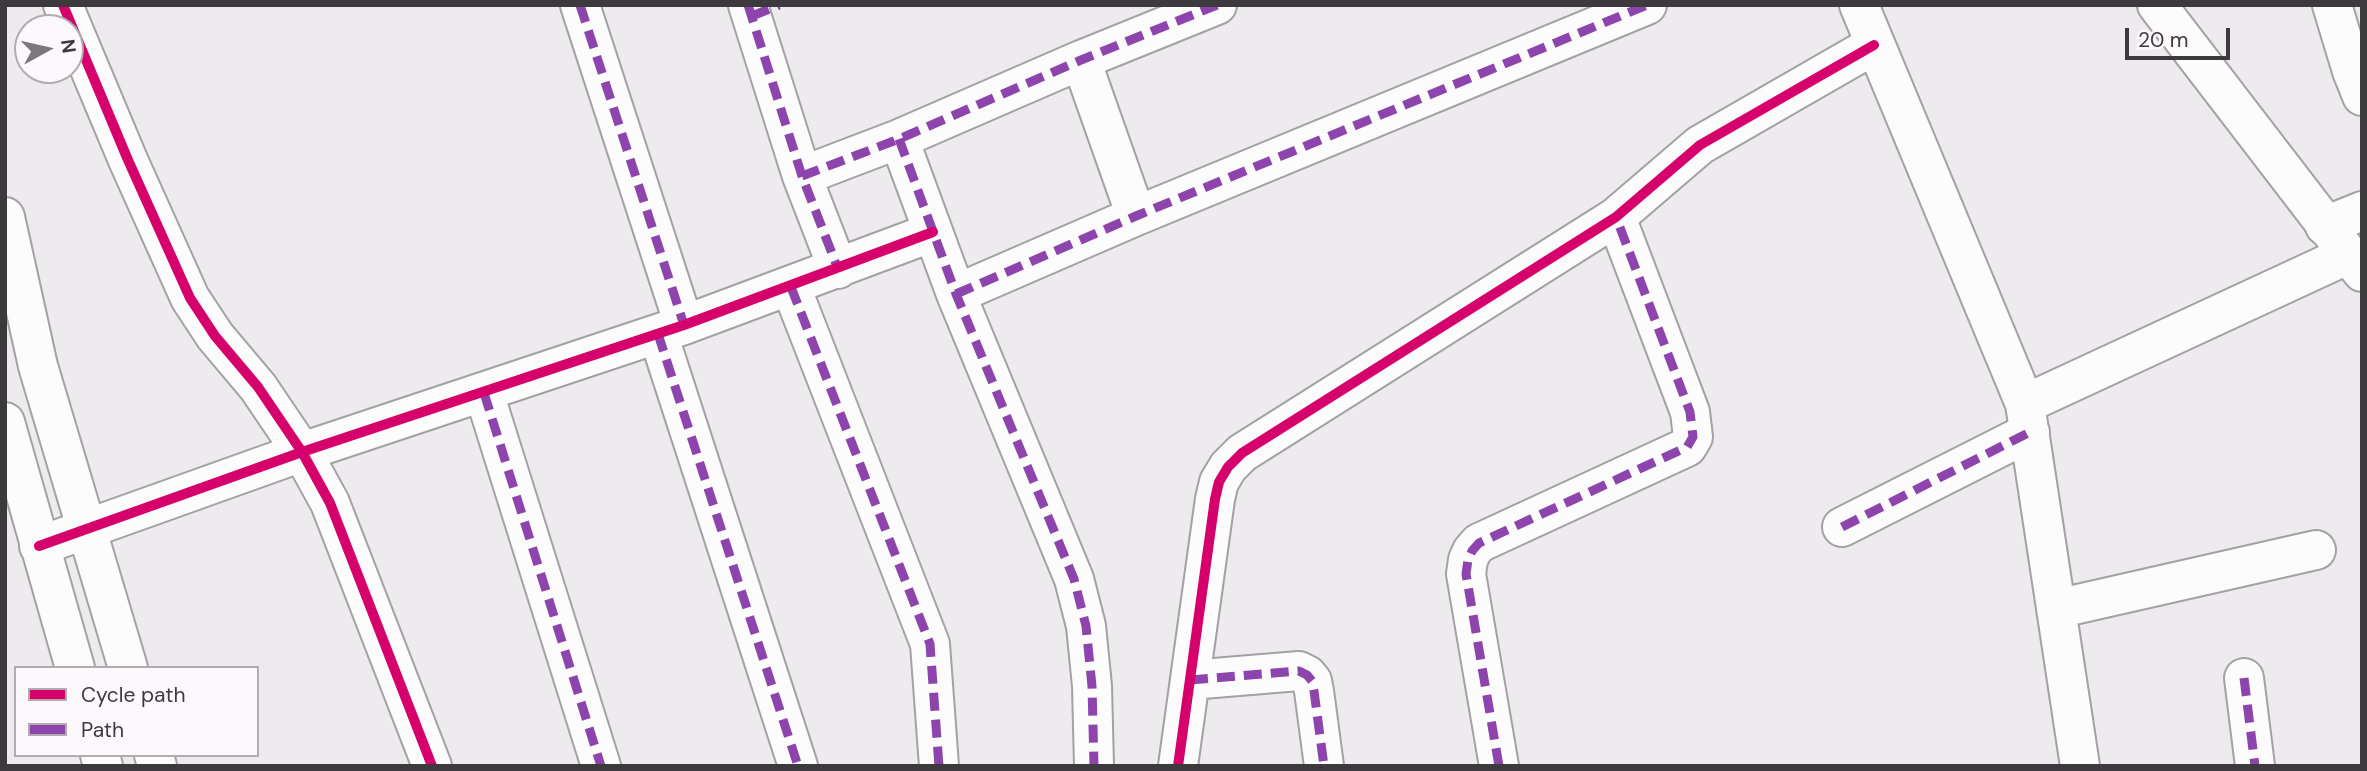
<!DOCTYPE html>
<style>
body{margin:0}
#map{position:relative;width:2367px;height:771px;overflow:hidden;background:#eeebee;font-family:"DM Sans",sans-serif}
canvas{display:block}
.frame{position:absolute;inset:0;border:7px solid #3c3a3c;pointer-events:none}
.legend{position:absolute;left:14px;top:666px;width:245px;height:91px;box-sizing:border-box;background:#fdf8fc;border:2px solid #b0acaf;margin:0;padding:9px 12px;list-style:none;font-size:21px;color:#3c3a3c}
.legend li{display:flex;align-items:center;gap:14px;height:35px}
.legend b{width:35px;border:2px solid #b0acaf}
.north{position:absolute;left:14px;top:14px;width:70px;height:70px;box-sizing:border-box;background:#fdf8fc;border:2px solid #b0acaf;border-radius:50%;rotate:82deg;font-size:19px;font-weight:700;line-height:28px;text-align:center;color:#3c3a3c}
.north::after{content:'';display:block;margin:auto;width:24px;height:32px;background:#7a787a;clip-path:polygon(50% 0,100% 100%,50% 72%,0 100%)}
.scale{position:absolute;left:2125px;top:28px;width:105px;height:32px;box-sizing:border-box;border:4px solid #3c3a3c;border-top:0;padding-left:9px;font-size:21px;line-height:24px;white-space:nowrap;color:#3c3a3c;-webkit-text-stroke:5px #fdf8fc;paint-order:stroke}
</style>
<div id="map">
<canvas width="2367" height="771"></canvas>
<div class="frame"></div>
<ul class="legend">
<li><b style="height:9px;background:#d6006c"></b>Cycle path</li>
<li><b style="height:9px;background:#8e44ad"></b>Path</li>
</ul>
<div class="north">N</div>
<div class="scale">20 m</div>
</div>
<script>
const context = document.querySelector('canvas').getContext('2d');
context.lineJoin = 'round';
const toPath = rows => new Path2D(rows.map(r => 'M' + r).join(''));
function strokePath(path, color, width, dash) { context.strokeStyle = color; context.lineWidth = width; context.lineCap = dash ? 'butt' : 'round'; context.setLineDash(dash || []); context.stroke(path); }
const minor = toPath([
 [63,5,128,160,190,298,215,336,258,387,302,452,330,503,432,766],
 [580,5,684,325],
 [748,5,802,176,838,269],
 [1859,5,2025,404,2080,766],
 [2332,5,2352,71,2362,96],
 [1081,60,1136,216],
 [899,139,956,294,1074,579,1086,626,1092,686,1094,766],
 [802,176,899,139,1081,60,1217,5],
 [2325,226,2362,211],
 [791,287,930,644,939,766],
 [956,294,1136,216,1647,5],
 [658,334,798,766],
 [484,393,601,766],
 [2025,404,2347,255],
 [1842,527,2030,432],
 [39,546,302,452,684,325,933,232],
 [2056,609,2316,550],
 [2244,678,2255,766],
 [1190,680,1299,671,1307,675,1312,681,1314,691,1324,766],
 [1178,766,1215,499,1219,482,1228,467,1242,453,1616,217,1700,145,1874,45],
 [1499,766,1466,574,1468,560,1472,551,1479,543,1687,447,1693,437,1690,412,1616,217]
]);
const tertiary = toPath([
 [2157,5,2362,272],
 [5,217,38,366,128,668],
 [5,422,75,668],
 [100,755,103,766],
 [154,755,157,766]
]);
const quiet = toPath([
 [580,5,684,325],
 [748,5,802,176,838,269],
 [752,16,779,5],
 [899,139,956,294,1074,579,1086,626,1092,686,1094,766],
 [802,176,899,139,1081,60,1217,5],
 [791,287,930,644,939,766],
 [956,294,1136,216,1647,5],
 [658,334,798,766],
 [484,393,601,766],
 [1842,527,2030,432],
 [2244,678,2255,766],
 [1190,680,1299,671,1307,675,1312,681,1314,691,1324,766],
 [1499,766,1466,574,1468,560,1472,551,1479,543,1687,447,1693,437,1690,412,1616,217]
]);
const cycleway = toPath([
 [63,5,128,160,190,298,215,336,258,387,302,452,330,503,432,766],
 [39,546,302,452,684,325,933,232],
 [1178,766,1215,499,1219,482,1228,467,1242,453,1616,217,1700,145,1874,45]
]);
strokePath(minor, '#a3a1a3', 42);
strokePath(tertiary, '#a3a1a3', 42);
strokePath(minor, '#fcfcfc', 38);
strokePath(tertiary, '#fcfcfc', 38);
strokePath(quiet, '#8e44ad', 9, [18, 9]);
strokePath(cycleway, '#d6006c', 10);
</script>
